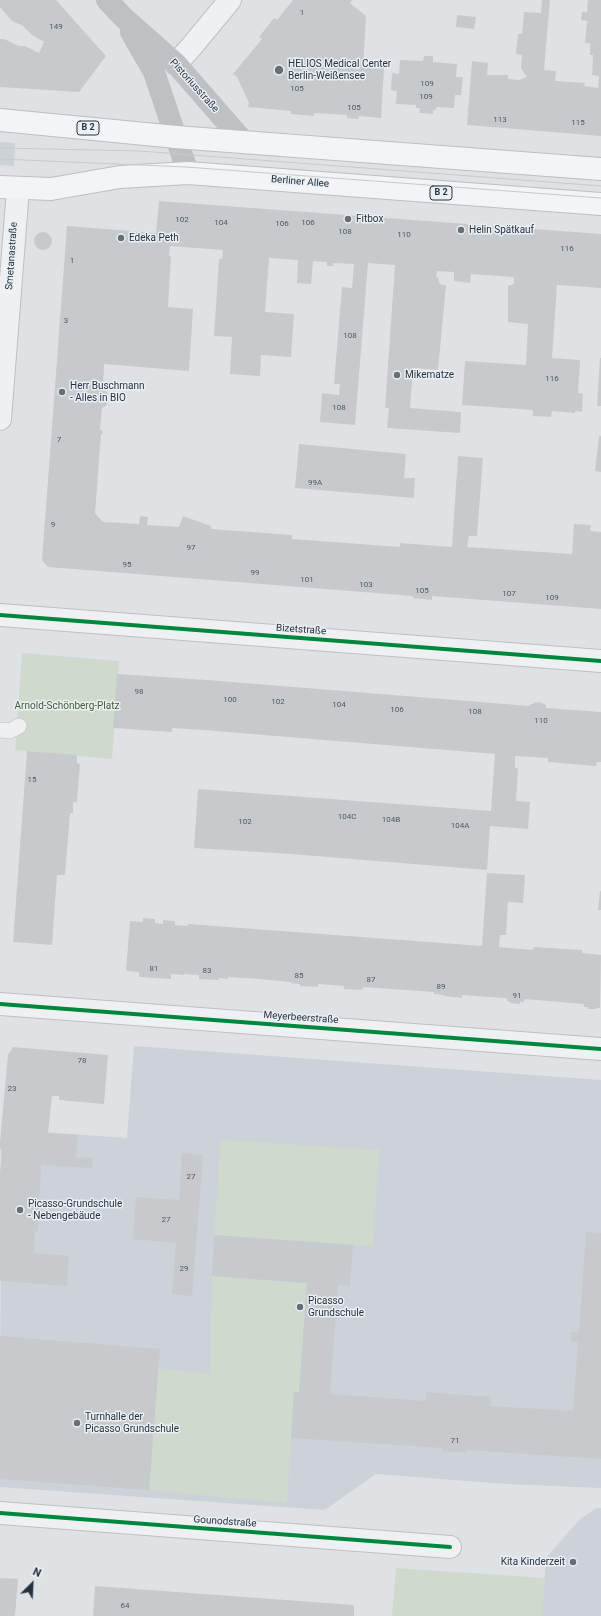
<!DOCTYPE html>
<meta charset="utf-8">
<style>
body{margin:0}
#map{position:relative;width:601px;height:1616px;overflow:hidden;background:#dfe2e4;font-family:Roboto,sans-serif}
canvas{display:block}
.north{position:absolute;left:12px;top:1564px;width:40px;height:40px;-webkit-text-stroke:3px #ebf0f5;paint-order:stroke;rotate:24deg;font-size:11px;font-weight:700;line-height:16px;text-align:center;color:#25313e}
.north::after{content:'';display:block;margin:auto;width:14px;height:18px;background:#25313e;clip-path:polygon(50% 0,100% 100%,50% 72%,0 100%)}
</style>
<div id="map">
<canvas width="601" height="1616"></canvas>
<div class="north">N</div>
</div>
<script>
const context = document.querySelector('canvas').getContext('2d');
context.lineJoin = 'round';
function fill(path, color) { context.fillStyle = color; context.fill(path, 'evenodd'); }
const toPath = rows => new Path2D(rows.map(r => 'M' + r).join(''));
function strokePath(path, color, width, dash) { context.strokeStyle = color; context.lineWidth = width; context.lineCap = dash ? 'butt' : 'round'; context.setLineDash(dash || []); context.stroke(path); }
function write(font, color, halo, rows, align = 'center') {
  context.font = font + ' Roboto,sans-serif'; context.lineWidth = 3; context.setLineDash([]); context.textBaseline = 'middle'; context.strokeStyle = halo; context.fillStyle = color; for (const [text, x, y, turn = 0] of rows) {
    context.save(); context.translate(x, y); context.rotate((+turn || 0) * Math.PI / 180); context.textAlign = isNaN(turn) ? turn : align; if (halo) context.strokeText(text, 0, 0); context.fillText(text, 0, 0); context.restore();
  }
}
const built = toPath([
 [0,142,15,143,14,166,0,165],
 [134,1046,601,1080,601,1488,506,1484,376,1474,325,1510,0,1487,1,1129,127,1138],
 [596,1508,601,1508,601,1616,542,1616,546,1558,579,1520]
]);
const green = toPath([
 [22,653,119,661,112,759,15,750],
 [221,1140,379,1150,373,1246,214,1235],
 [212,1276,307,1283,299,1392,294,1392,287,1503,149,1490,158,1368,210,1374],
 [396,1568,545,1578,542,1616,392,1616]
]);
const building = toPath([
 [0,0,56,0,106,56,79,92,0,87,0,39,4,39,19,46,25,46,39,53,44,42,32,35,23,26,12,21,0,7],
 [293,0,352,0,350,3,366,16,363,67,384,68,381,118,359,116,358,119,347,118,347,115,314,113,314,116,291,114,291,111,248,107,249,103,237,77,233,74,262,39,259,37,274,18,277,20],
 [542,0,550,0,544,70,556,71,555,81,585,83,584,86,598,88,599,76,592,75,593,55,590,55,590,43,585,43,587,21,581,20,582,12,587,12,588,0,601,0,601,136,467,125,472,61,488,63,487,75,508,75,508,79,519,80,527,77,521,68,522,55,516,54,518,34,522,34,524,12,541,13],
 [457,15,476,17,474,29,456,27],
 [424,56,433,56,433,62,457,64,456,77,463,77,461,95,455,95,454,108,436,107,436,110,433,110,433,114,419,113,420,108,416,108,416,105,396,104,397,91,391,90,392,73,399,74,400,60,423,61],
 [159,201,601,234,601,288,557,285,552,358,580,360,578,393,583,394,582,412,575,411,575,413,552,411,551,417,533,416,533,410,462,405,465,361,526,365,528,324,508,322,508,286,514,284,514,277,471,274,470,283,454,281,454,272,437,271,436,277,438,277,439,283,442,285,446,285,438,370,413,368,410,408,461,412,460,433,387,428,389,408,385,408,395,265,368,263,355,425,320,422,322,393,339,395,340,384,334,384,342,287,352,288,354,264,333,263,333,266,327,266,327,262,313,261,311,284,297,283,298,260,269,258,265,312,294,314,291,357,261,355,260,376,230,374,232,337,214,336,219,259,222,259,223,250,170,246,169,256,171,256,168,307,193,309,189,371,104,364,103,389,108,393,107,405,102,408,100,430,102,430,103,434,101,434,95,513,103,522,139,524,140,516,148,517,147,525,179,527,183,516,211,526,211,529,292,535,292,539,400,547,400,543,452,547,458,456,483,458,477,536,469,536,467,547,572,554,574,524,591,525,590,531,601,532,601,609,432,596,432,600,413,598,413,596,48,567,42,560,67,226,156,233],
 '34 241a9 9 0 1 1 18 0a9 9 0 1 1-18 0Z',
 [600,358,601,358,601,406,597,406],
 [599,436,601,436,601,472,595,471],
 [299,444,406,454,404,478,415,478,414,498,295,488],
 [117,674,207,680,530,706,531,704,534,704,534,702,543,703,543,704,546,705,546,708,601,712,601,762,597,762,596,766,548,762,548,758,515,756,515,768,518,768,516,801,530,802,528,829,490,826,487,870,291,854,194,848,198,789,491,811,495,754,203,730,172,728,172,732,113,728],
 [27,751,77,755,77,763,80,764,77,802,73,802,73,813,70,813,65,875,57,875,52,945,13,942],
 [487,873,525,875,523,903,508,902,506,935,500,935,499,947,533,950,534,947,582,950,582,953,601,955,600,1008,597,1008,596,1009,588,1009,588,1007,584,1007,584,1004,525,999,524,1002,520,1002,520,1004,510,1003,511,1002,507,1001,507,998,503,998,462,995,462,998,444,996,444,995,434,994,434,992,363,987,362,990,344,989,344,986,318,984,318,987,300,986,300,984,291,983,291,982,260,979,228,977,228,979,219,978,219,980,199,979,199,975,184,974,184,975,171,974,171,979,139,977,139,972,126,971,130,921,143,922,143,918,155,919,155,923,163,924,163,920,175,921,175,925,188,926,188,924,482,946],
 [600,891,601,891,601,910,598,910],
 [13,1047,108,1055,104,1104,59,1100,59,1096,52,1096,48,1133,78,1135,76,1157,93,1158,92,1168,41,1165,38,1231,35,1231,34,1253,69,1256,67,1286,0,1281,0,1173,2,1149,0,1149,0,1142,8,1055],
 [182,1153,203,1155,192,1296,172,1294,176,1243,133,1239,136,1197,179,1200],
 [586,1232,601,1233,601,1459,467,1450,466,1453,456,1452,442,1451,443,1448,291,1438,294,1392,299,1392,307,1283,212,1276,214,1235,353,1245,350,1286,338,1285,330,1394,426,1401,426,1392,491,1397,490,1406,573,1411,578,1342,571,1341,571,1332,579,1333],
 [0,1336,160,1349,149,1490,0,1479],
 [0,1578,18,1579,15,1616,0,1616],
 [95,1586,354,1605,354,1616,93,1616]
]);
const lane = toPath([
 [0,730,10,731,19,726]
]);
const street = toPath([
 [176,64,192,46,230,0],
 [0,419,18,189],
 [0,615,601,661],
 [0,1004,601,1049],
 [0,1513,450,1547]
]);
const secondary = toPath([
 [107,0,123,17,176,64,244,142],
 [131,32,154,72,188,173]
]);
const primary = toPath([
 [0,120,176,137,601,169],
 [0,187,51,189,120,177,188,173,601,204]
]);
const tram = toPath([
 [0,148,140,151,601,186],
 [0,159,186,167,601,198]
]);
const cycleway = toPath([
 [0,615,601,661],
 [0,1004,601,1049],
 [0,1513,450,1547]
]);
const markers = [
 [279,70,5,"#666f78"],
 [348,219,4,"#666f78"],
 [461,230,4,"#666f78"],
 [121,238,4,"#666f78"],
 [397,375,4,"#666f78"],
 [62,392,4,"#666f78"],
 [20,1210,4,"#666f78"],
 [300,1307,4,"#666f78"],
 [77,1423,4,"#666f78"],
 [573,1562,4,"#666f78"]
];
const numberNames = [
 ["1",302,13],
 ["149",56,27],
 ["109",427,84],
 ["105",297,89],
 ["109",426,97],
 ["105",354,108],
 ["113",500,120],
 ["115",578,123],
 ["102",182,220],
 ["104",221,223],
 ["106",308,223],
 ["106",282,224],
 ["108",345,232],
 ["110",404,235],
 ["116",567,249],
 ["1",72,261],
 ["3",66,321],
 ["108",350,336],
 ["116",552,379],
 ["108",339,408],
 ["7",59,440],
 ["99A",315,483],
 ["9",53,525],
 ["97",191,548],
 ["95",127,565],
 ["99",255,573],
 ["101",307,580],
 ["103",366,585],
 ["105",422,591],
 ["107",509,594],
 ["109",552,598],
 ["98",139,692],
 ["100",230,700],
 ["102",278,702],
 ["104",339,705],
 ["106",397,710],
 ["108",475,712],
 ["110",541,721],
 ["15",32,780],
 ["104C",347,817],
 ["104B",391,820],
 ["102",245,822],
 ["104A",460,826],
 ["81",154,969],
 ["83",207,971],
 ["85",299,976],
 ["87",371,980],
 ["89",441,987],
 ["91",517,996],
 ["78",82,1061],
 ["23",12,1089],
 ["27",191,1177],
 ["27",166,1220],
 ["29",184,1269],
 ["71",455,1441],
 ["64",125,1606]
];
const shields = [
 [88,128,22],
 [441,193,22]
];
const shieldNames = [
 ["B 2",88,128],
 ["B 2",441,193]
];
const poiNames = [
 ["HELIOS Medical Center",288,64],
 ["Berlin-Weißensee",288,76],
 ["Fitbox",356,219],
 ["Helin Spätkauf",469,230],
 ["Edeka Peth",129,238],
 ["Mikematze",405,375],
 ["Herr Buschmann",70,386],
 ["- Alles in BIO",70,398],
 ["Picasso-Grundschule",28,1204],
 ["- Nebengebäude",28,1216],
 ["Picasso",308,1301],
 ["Grundschule",308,1313],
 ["Turnhalle der",85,1417],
 ["Picasso Grundschule",85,1429],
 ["Kita Kinderzeit",565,1562,"right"]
];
const streetNames = [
 ["Pistoriusstraße",194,86,48],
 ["Berliner Allee",300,182,5],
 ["Smetanastraße",12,256,-86],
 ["Bizetstraße",301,630,4],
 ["Meyerbeerstraße",301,1018,4],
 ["Gounodstraße",225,1522,4]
];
const parkNames = [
 ["Arnold-Schönberg-Platz",67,706]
];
fill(built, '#ccd2d8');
fill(green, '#d0d9ce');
fill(building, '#c7cacc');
strokePath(lane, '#bdc0c2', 16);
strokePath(street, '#bdc0c2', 24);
strokePath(primary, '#bbbfc2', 24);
strokePath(lane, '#eef0f1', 15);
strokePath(street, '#eef0f1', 22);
strokePath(secondary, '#bdc1c4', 22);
strokePath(primary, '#f3f4f5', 22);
strokePath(tram, '#c7cacc', 1);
strokePath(cycleway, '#00873e', 4);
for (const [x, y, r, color] of markers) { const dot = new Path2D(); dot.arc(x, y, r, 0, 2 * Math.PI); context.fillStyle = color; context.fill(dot); strokePath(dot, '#ebf0f5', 1.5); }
write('8px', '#4e5862', null, numberNames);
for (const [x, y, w] of shields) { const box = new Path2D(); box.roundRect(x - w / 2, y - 7, w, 14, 3); context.fillStyle = '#ebf0f5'; context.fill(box); strokePath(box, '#25313e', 1); }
write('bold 9px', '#25313e', null, shieldNames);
write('10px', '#25313e', '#ebf0f5', poiNames, 'left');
write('10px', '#25313e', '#ebf0f5', streetNames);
write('10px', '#3e5a32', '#ebf0f5', parkNames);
</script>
